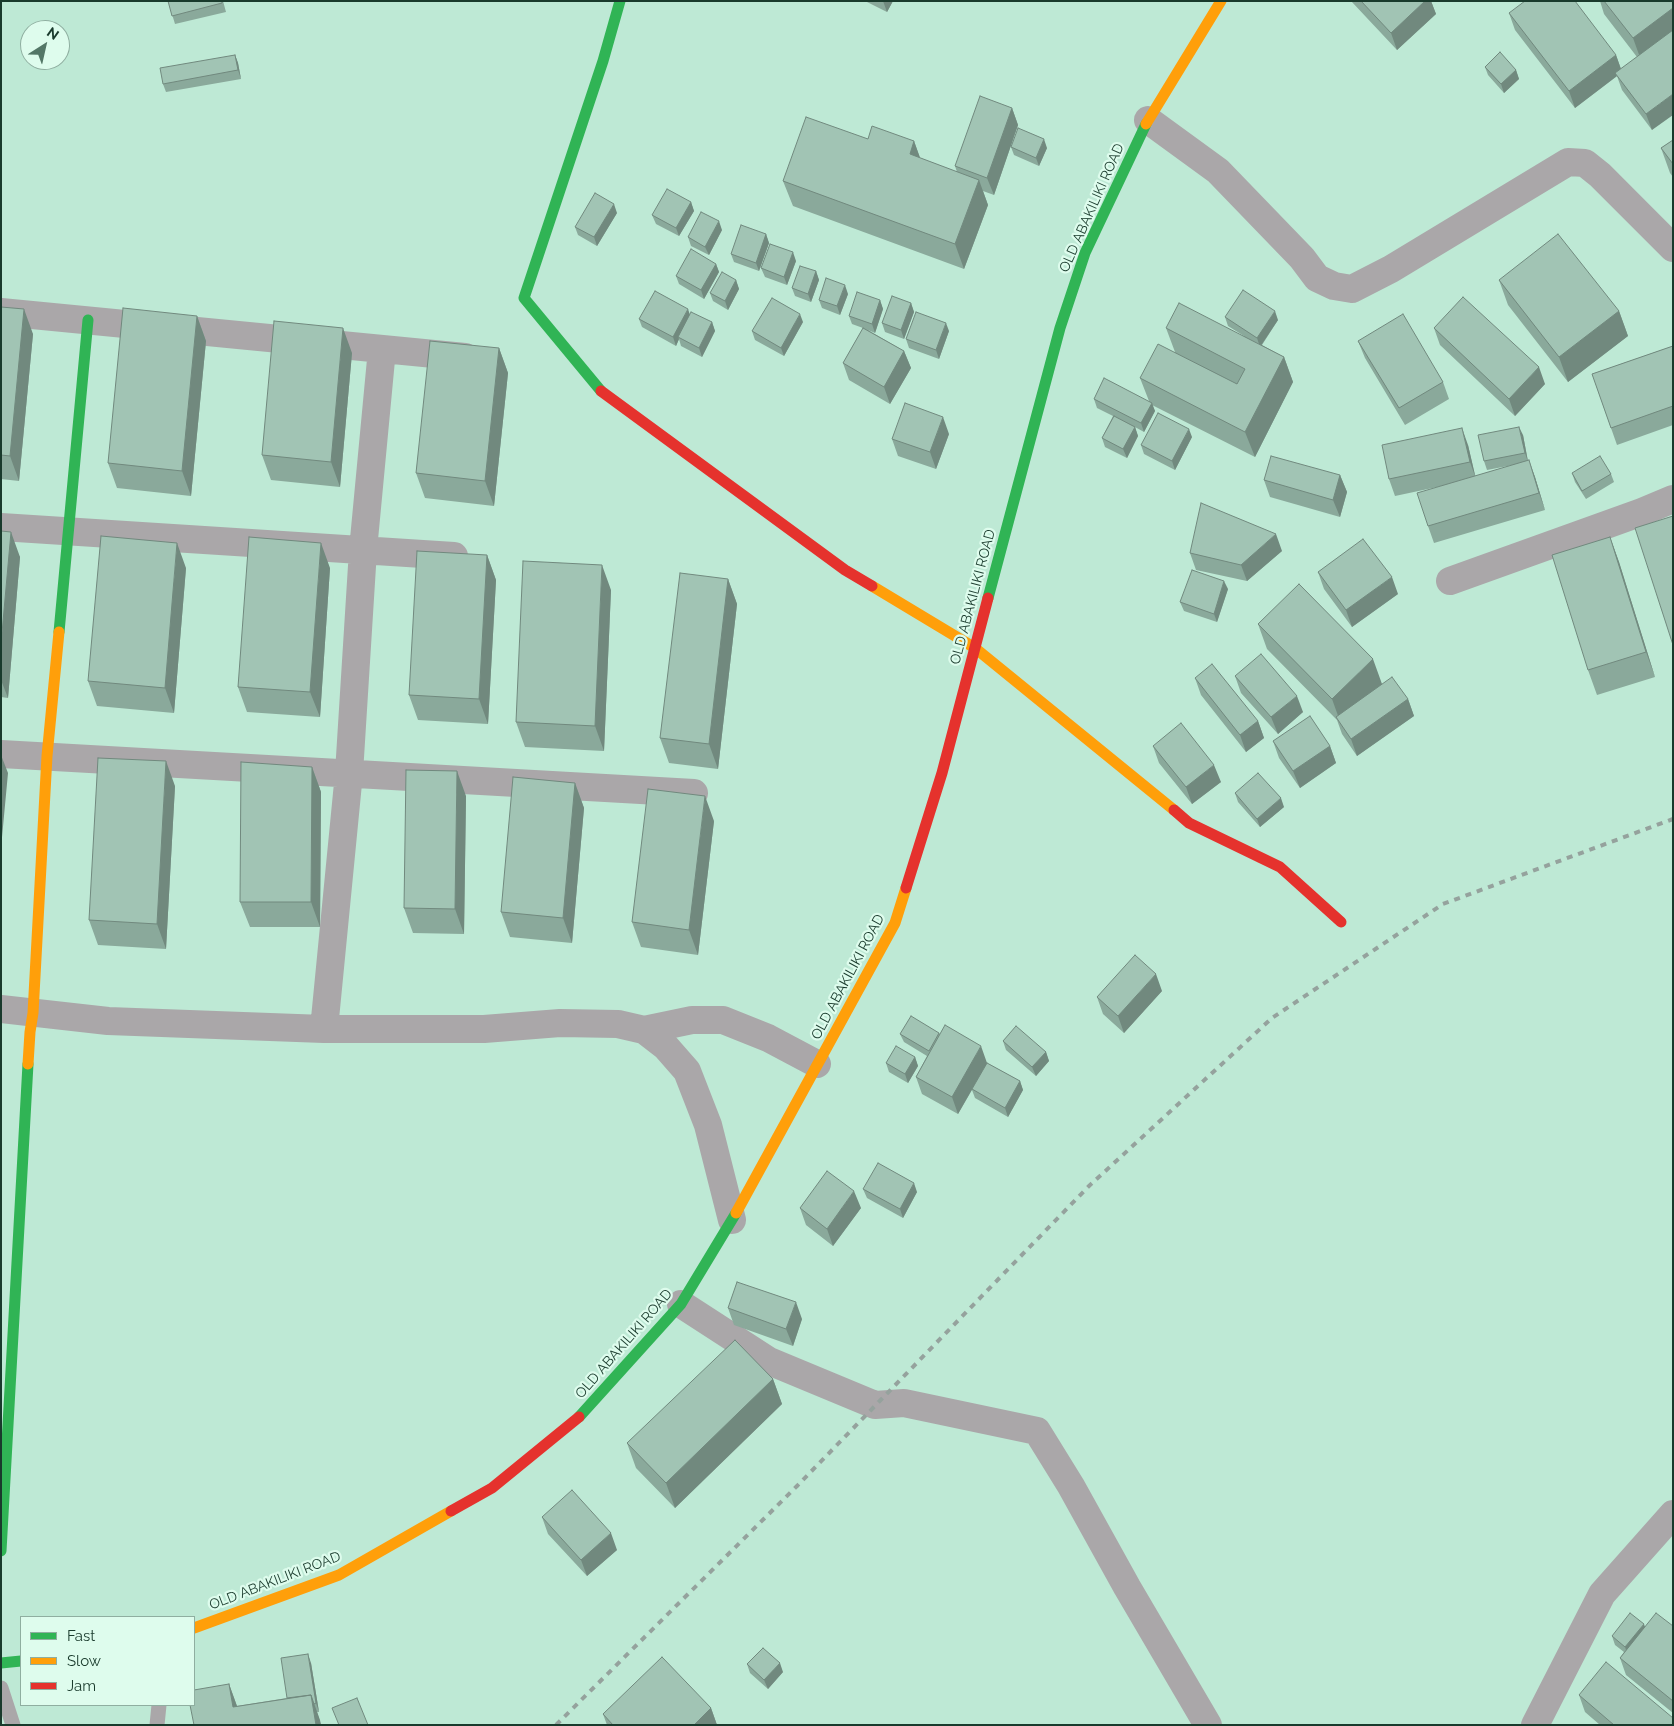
<!DOCTYPE html>
<style>
body{margin:0}
#map{position:relative;width:1674px;height:1726px;overflow:hidden;background:#bee9d5;font-family:Raleway,sans-serif}
canvas{display:block}
.frame{position:absolute;inset:0;border:2px solid #193a2c;pointer-events:none}
.legend{position:absolute;left:20px;top:1616px;width:175px;height:90px;box-sizing:border-box;background:#defced;border:1px solid #8faea0;margin:0;padding:6px 9px;list-style:none;font-size:15px;color:#193a2c}
.legend li{display:flex;align-items:center;gap:10px;height:25px}
.legend b{width:25px;border:1px solid #8faea0}
.north{position:absolute;left:20px;top:20px;width:50px;height:50px;box-sizing:border-box;background:#defced;border:1px solid #8faea0;border-radius:50%;rotate:35deg;font-size:14px;font-weight:700;line-height:20px;text-align:center;color:#193a2c}
.north::after{content:'';display:block;margin:auto;width:18px;height:22px;background:#537767;clip-path:polygon(50% 0,100% 100%,50% 72%,0 100%)}
</style>
<div id="map">
<canvas width="1674" height="1726"></canvas>
<div class="frame"></div>
<ul class="legend">
<li><b style="height:6px;background:#30b455"></b>Fast</li>
<li><b style="height:6px;background:#ff9f0a"></b>Slow</li>
<li><b style="height:6px;background:#e5322d"></b>Jam</li>
</ul>
<div class="north">N</div>
</div>
<script>
const context = document.querySelector('canvas').getContext('2d');
context.lineJoin = 'round';
const toPath = rows => new Path2D(rows.map(r => 'M' + r).join(''));
function strokePath(path, color, width, dash) { context.strokeStyle = color; context.lineWidth = width; context.lineCap = dash ? 'butt' : 'round'; context.setLineDash(dash || []); context.stroke(path); }
function fill(path, color) { context.fillStyle = color; context.fill(path, 'evenodd'); }
function write(font, color, halo, rows, align = 'center') {
  context.font = font + ' Raleway,sans-serif'; context.lineWidth = 4.5; context.setLineDash([]); context.textBaseline = 'middle'; context.strokeStyle = halo; context.fillStyle = color; for (const [text, x, y, turn = 0] of rows) {
    context.save(); context.translate(x, y); context.rotate((+turn || 0) * Math.PI / 180); context.textAlign = isNaN(turn) ? turn : align; if (halo) context.strokeText(text, 0, 0); context.fillText(text, 0, 0); context.restore();
  }
}
const lane = toPath([
 [1,1688,13,1725],
 [157,1725,159,1705]
]);
const street = toPath([
 [1148,120,1218,171,1302,258,1317,278,1334,286,1352,289,1391,269,1568,162,1585,163,1600,175,1673,248],
 [1,312,465,357],
 [1,527,454,556],
 [1450,581,1642,512,1673,499],
 [1,754,694,793],
 [1,1009,108,1021,324,1029,484,1029,560,1023,618,1024,644,1030,692,1020,723,1020,768,1038,817,1064],
 [324,1029,349,773,363,550,382,349],
 [644,1030,666,1047,687,1071,708,1125,732,1220],
 [681,1304,769,1361,875,1405,904,1403,1037,1431,1071,1486,1127,1587,1208,1725],
 [1535,1725,1602,1594,1673,1514]
]);
const fast = toPath([
 [601,391,524,298,603,61,620,1],
 [988,598,1060,328,1085,253,1146,124],
 [59,632,88,320],
 [579,1417,681,1304,736,1213],
 [1,1551,28,1064],
 [1,1663,21,1661]
]);
const slow = toPath([
 [1146,124,1221,1],
 [872,586,975,648,1174,810],
 [28,1064,30,1032,33,1013,47,756,59,632],
 [736,1213,895,923,906,888],
 [194,1628,339,1575,451,1511]
]);
const jam = toPath([
 [601,391,845,570,872,586],
 [1174,810,1189,823,1280,867,1341,922],
 [906,888,942,773,988,598],
 [451,1511,492,1488,579,1417]
]);
const rail = toPath([
 [556,1725,797,1486,1089,1186,1272,1018,1443,904,1673,819]
]);
const wall = toPath([
 [168,1,223,1,226,12,175,24],
 [865,1,893,1,887,12],
 [1351,1,1431,1,1436,14,1397,50],
 [1600,1,1673,1,1652,130,1622,90,1617,76,1575,108,1515,30,1509,13,1616,55,1621,69,1637,57,1604,14],
 [235,55,238,63,241,79,166,92,163,84],
 [1485,67,1516,70,1519,79,1504,93,1488,75],
 [1012,108,1018,125,994,195,983,191,988,205,964,269,793,206,783,181,868,139,914,141,920,158,957,172,955,166],
 [1673,140,1673,177,1670,173,1661,148],
 [1011,147,1047,148,1039,166,1014,155],
 [691,202,694,211,679,236,656,224,652,215],
 [617,213,597,246,578,235,575,227],
 [722,230,709,255,691,246,688,237],
 [766,234,769,243,759,271,734,262,731,254],
 [796,261,787,285,765,277,761,268],
 [716,264,719,272,704,299,679,284,676,276],
 [816,271,819,280,811,302,795,296,792,288],
 [736,280,739,289,728,310,713,301,710,293],
 [1499,280,1619,311,1628,336,1568,382,1508,305],
 [848,294,840,315,822,308,819,300],
 [880,300,883,309,875,333,868,330,904,351,911,368,890,404,849,380,843,363,863,328,852,324,849,316],
 [911,303,914,312,904,339,885,332,882,323],
 [1,307,33,334,19,481,1,479],
 [690,315,712,322,715,331,702,357,681,346,679,339,676,346,642,327,639,319],
 [197,316,206,341,191,496,117,488,108,463],
 [1225,317,1278,320,1262,345,1284,357,1293,382,1255,457,1152,405,1155,411,1144,432,1135,427,1138,436,1127,458,1105,447,1102,438,1113,416,1097,408,1094,399,1149,401,1140,378,1175,352,1166,328,1244,336,1228,326],
 [803,322,784,356,755,340,752,331],
 [1434,328,1545,384,1515,416,1440,345],
 [949,331,939,359,909,348,906,339],
 [1358,341,1443,382,1449,399,1405,425,1365,358],
 [1673,346,1673,425,1617,445,1592,374],
 [499,348,508,373,494,506,425,498,416,473],
 [352,353,340,487,271,480,262,455],
 [949,434,936,469,898,456,892,439],
 [1523,435,1528,461,1535,477,1545,510,1434,543,1428,526,1442,486,1395,496,1389,479,1468,445,1475,476,1513,465,1487,470,1484,461],
 [1192,437,1175,470,1144,454,1141,445],
 [1572,473,1611,474,1614,482,1586,499,1575,482],
 [1340,475,1347,492,1340,517,1270,497,1264,480],
 [1,531,20,557,8,698,1,697],
 [1610,537,1619,562,1655,677,1597,695,1588,670],
 [1282,551,1247,581,1196,570,1190,553],
 [487,555,496,580,488,724,418,720,409,695],
 [186,568,174,713,97,706,88,681],
 [330,568,320,717,247,712,238,687],
 [1318,572,1398,594,1352,627,1324,589],
 [728,579,737,604,718,769,669,763,660,738],
 [1228,589,1217,622,1184,611,1180,602],
 [611,590,604,751,525,747,516,722],
 [1258,624,1382,684,1408,699,1414,716,1357,756,1342,734,1337,720,1267,649],
 [1235,676,1303,712,1278,734,1241,693],
 [1195,678,1258,721,1264,738,1246,752,1201,695],
 [1273,741,1330,746,1336,763,1300,788,1279,758],
 [1153,746,1221,782,1192,804,1159,763],
 [312,767,321,792,320,927,250,927,240,902],
 [575,783,584,808,572,943,510,937,501,912],
 [175,786,166,949,98,945,89,920],
 [1235,793,1284,807,1260,827,1238,802],
 [466,796,464,934,413,933,404,908],
 [714,821,698,955,641,947,632,922],
 [1162,991,1124,1033,1103,1014,1097,997],
 [939,1033,940,1034,987,1063,1020,1081,1023,1090,1008,1117,975,1098,972,1090,958,1114,922,1094,916,1077,927,1056,904,1042,900,1034],
 [1003,1041,1046,1052,1049,1061,1036,1076,1006,1050],
 [915,1057,918,1066,908,1083,889,1072,886,1063],
 [863,1189,917,1192,903,1218,867,1198],
 [800,1208,861,1208,833,1246,806,1225],
 [728,1308,802,1319,793,1346,734,1325],
 [773,1379,782,1404,675,1508,636,1468,627,1443],
 [542,1517,617,1550,587,1576,548,1534],
 [1645,1626,1673,1626,1673,1713,1626,1675,1620,1658,1624,1652,1615,1645,1612,1636],
 [311,1663,319,1712,317,1712,321,1725,194,1725,229,1684,237,1706,287,1698],
 [747,1664,783,1672,768,1689,750,1673],
 [1579,1695,1673,1725,1600,1725,1585,1712],
 [711,1708,717,1725,607,1725,603,1714]
]);
const shadedWall = toPath([
 [883,1,893,1,887,12],
 [1425,1,1431,1,1436,14,1397,50,1391,33],
 [1673,8,1673,40,1642,63,1633,38],
 [235,55,238,63,241,79,238,70],
 [1616,55,1622,72,1615,73,1617,76,1575,108,1569,91],
 [1516,70,1519,79,1504,93,1501,84],
 [1673,94,1673,115,1652,130,1646,114],
 [1012,108,1018,125,994,195,987,178],
 [1044,139,1047,148,1039,166,1036,158],
 [914,141,923,166,910,154],
 [979,180,988,205,964,269,955,244],
 [691,202,694,211,679,236,676,228],
 [614,204,617,213,597,246,594,237],
 [719,221,722,230,709,255,705,247],
 [766,234,769,243,759,271,756,263],
 [793,252,796,261,787,285,784,277],
 [716,264,719,272,704,299,701,290],
 [816,271,819,280,811,302,808,294],
 [736,280,739,289,728,310,725,301],
 [845,285,848,294,840,315,837,306],
 [880,300,883,309,875,333,872,324],
 [911,303,914,312,904,339,901,330],
 [24,309,33,334,19,481,10,456],
 [688,309,691,318,678,337,679,339,676,346,673,337],
 [1275,311,1278,320,1260,347,1257,338],
 [1619,311,1628,336,1568,382,1559,357],
 [800,314,803,322,784,356,781,348],
 [197,316,206,341,191,496,182,471],
 [712,322,715,331,702,357,699,348],
 [946,323,949,331,939,359,936,350],
 [343,328,352,353,340,487,331,462],
 [499,348,508,373,494,506,485,481],
 [904,351,911,368,890,404,884,387],
 [1284,357,1293,382,1255,457,1245,432],
 [1539,367,1545,384,1515,416,1509,399],
 [1152,403,1155,411,1144,432,1141,423],
 [943,417,949,434,936,469,930,452],
 [1135,427,1138,436,1127,458,1123,449],
 [1519,427,1523,435,1528,462,1525,453],
 [1462,428,1468,445,1476,479,1470,462],
 [1189,429,1192,437,1175,470,1172,461],
 [1529,460,1535,477,1545,510,1539,493],
 [1340,475,1347,492,1340,517,1333,500],
 [11,532,20,557,8,698,1,680,1,644],
 [1276,534,1282,551,1247,581,1241,565],
 [1610,537,1619,562,1655,677,1646,652],
 [177,543,186,568,174,713,165,688],
 [321,543,330,568,320,717,310,692],
 [487,555,496,580,488,724,479,699],
 [602,565,611,590,604,751,595,726],
 [1392,577,1398,594,1352,627,1346,610],
 [728,579,737,604,718,769,709,744],
 [1224,581,1228,589,1217,622,1214,614],
 [1373,659,1382,684,1341,724,1332,699],
 [1297,696,1303,712,1278,734,1271,717],
 [1408,699,1414,716,1357,756,1351,739],
 [1258,721,1264,738,1246,752,1240,735],
 [1330,746,1336,763,1300,788,1293,771],
 [1,755,8,773,1,848],
 [166,761,175,786,166,949,157,924],
 [1214,765,1221,782,1192,804,1186,787],
 [312,767,321,792,320,927,311,902],
 [457,771,466,796,464,934,455,909],
 [575,783,584,808,572,943,563,918],
 [705,796,714,821,698,955,689,930],
 [1281,798,1284,807,1260,827,1257,819],
 [1156,974,1162,991,1124,1033,1118,1016],
 [981,1046,987,1063,958,1114,952,1097],
 [1046,1052,1049,1061,1036,1076,1032,1067],
 [915,1057,918,1066,908,1083,905,1074],
 [1020,1081,1023,1090,1008,1117,1005,1108],
 [914,1183,917,1192,903,1218,900,1209],
 [854,1191,861,1208,833,1246,827,1229],
 [796,1302,802,1319,793,1346,786,1329],
 [773,1379,782,1404,675,1508,666,1483],
 [611,1533,617,1550,587,1576,581,1560],
 [1644,1624,1647,1633,1628,1656,1625,1647],
 [308,1654,311,1663,319,1712,316,1703],
 [780,1663,783,1672,768,1689,764,1680],
 [229,1684,238,1709,233,1707],
 [311,1695,320,1720,321,1725,316,1725],
 [711,1708,717,1725,694,1725]
]);
const building = toPath([
 [168,1,222,1,222,3,172,16,168,1],
 [1361,1,1425,1,1391,33,1361,1],
 [1525,1,1575,1,1616,55,1569,91,1509,13,1525,1],
 [1604,1,1673,1,1673,8,1633,38,1604,1],
 [1673,30,1673,94,1646,114,1615,73,1673,30],
 [1500,52,1516,70,1501,84,1485,67,1500,52],
 [235,55,238,70,163,84,160,68,235,55],
 [980,96,1012,108,987,178,955,166,980,96],
 [806,117,868,139,872,126,914,141,910,154,979,180,955,244,783,181,806,117],
 [1018,128,1044,139,1036,158,1011,147,1018,128],
 [1673,140,1673,164,1661,148,1673,140],
 [667,189,691,202,676,228,652,215,667,189],
 [595,193,614,204,594,237,575,227,595,193],
 [701,212,719,221,705,247,688,237,701,212],
 [741,225,766,234,756,263,731,254,741,225],
 [1558,234,1619,311,1559,357,1499,280,1558,234],
 [770,244,793,252,784,277,761,268,770,244],
 [691,249,716,264,701,290,676,276,691,249],
 [800,266,816,271,808,294,792,288,800,266],
 [722,272,736,280,725,301,710,293,722,272],
 [826,278,845,285,837,306,819,300,826,278],
 [1243,290,1275,311,1257,338,1225,317,1243,290],
 [655,291,688,309,673,337,639,319,655,291],
 [857,292,880,300,872,324,849,316,857,292],
 [892,296,911,303,901,330,882,323,892,296],
 [1463,297,1539,367,1509,399,1434,328,1463,297],
 [772,298,800,314,781,348,752,331,772,298],
 [1179,303,1284,357,1245,432,1140,378,1158,344,1237,384,1245,369,1166,328,1179,303],
 [1,307,24,309,10,456,1,455,1,307],
 [123,308,197,316,182,471,108,463,123,308],
 [691,312,712,322,699,348,678,337,691,312],
 [916,312,946,323,936,350,906,339,916,312],
 [1403,314,1443,382,1399,408,1358,341,1403,314],
 [274,321,343,328,331,462,262,455,274,321],
 [863,328,904,351,884,387,843,363,863,328],
 [430,341,499,348,485,481,416,473,430,341],
 [1673,346,1673,406,1611,428,1592,374,1673,346],
 [1104,378,1152,403,1141,423,1094,399,1104,378],
 [905,403,943,417,930,452,892,439,905,403],
 [1158,413,1189,429,1172,461,1141,445,1158,413],
 [1114,416,1135,427,1123,449,1102,438,1114,416],
 [1519,427,1525,453,1484,461,1478,435,1519,427],
 [1462,428,1470,462,1389,479,1382,445,1462,428],
 [1271,456,1340,475,1333,500,1264,480,1271,456],
 [1600,456,1611,474,1582,491,1572,473,1600,456],
 [1529,460,1539,493,1428,526,1417,493,1529,460],
 [1201,503,1276,534,1241,565,1190,553,1201,503],
 [1673,516,1673,645,1635,528,1673,516],
 [1,531,11,532,1,644,1,531],
 [101,536,177,543,165,688,88,681,101,536],
 [249,537,321,543,310,692,238,687,249,537],
 [1610,537,1646,652,1588,670,1552,555,1610,537],
 [1363,539,1392,577,1346,610,1318,572,1363,539],
 [417,551,487,555,479,699,409,695,417,551],
 [523,561,602,565,595,726,516,722,523,561],
 [1192,570,1224,581,1214,614,1180,602,1192,570],
 [680,573,728,579,709,744,660,738,680,573],
 [1299,584,1373,659,1332,699,1258,624,1299,584],
 [1261,654,1297,696,1271,717,1235,676,1261,654],
 [1212,664,1258,721,1240,735,1195,678,1212,664],
 [1392,677,1408,699,1351,739,1336,717,1392,677],
 [1310,716,1330,746,1293,771,1273,741,1310,716],
 [1181,723,1214,765,1186,787,1153,746,1181,723],
 [98,758,166,761,157,924,89,920,98,758],
 [241,762,312,767,311,902,240,902,241,762],
 [406,770,457,771,455,909,404,908,406,770],
 [1258,773,1281,798,1257,819,1235,793,1258,773],
 [513,777,575,783,563,918,501,912,513,777],
 [648,789,705,796,689,930,632,922,648,789],
 [1135,955,1156,974,1118,1016,1097,997,1135,955],
 [911,1016,939,1033,929,1051,900,1034,911,1016],
 [945,1025,981,1046,952,1097,916,1077,945,1025],
 [1016,1026,1046,1052,1032,1067,1003,1041,1016,1026],
 [896,1046,915,1057,905,1074,886,1063,896,1046],
 [987,1063,1020,1081,1005,1108,972,1089,987,1063],
 [878,1163,914,1183,900,1209,863,1189,878,1163],
 [827,1171,854,1191,827,1229,800,1208,827,1171],
 [737,1282,796,1302,786,1329,728,1308,737,1282],
 [735,1340,773,1379,666,1483,627,1443,735,1340],
 [572,1490,611,1533,581,1560,542,1517,572,1490],
 [1630,1613,1644,1624,1625,1647,1612,1636,1630,1613],
 [1656,1613,1673,1626,1673,1701,1620,1658,1656,1613],
 [763,1648,780,1663,764,1680,747,1664,763,1648],
 [308,1654,316,1703,314,1704,311,1695,287,1698,281,1658,308,1654],
 [662,1657,711,1708,694,1725,613,1725,603,1714,662,1657],
 [1606,1662,1673,1718,1673,1723,1671,1725,1614,1725,1579,1695,1606,1662],
 [229,1684,233,1707,311,1695,316,1725,194,1725,190,1705,194,1705,194,1690,229,1684],
 [357,1698,368,1725,339,1725,332,1708,357,1698]
]);
const streetNames = [
 ["OLD ABAKILIKI ROAD",1092,208,-66],
 ["OLD ABAKILIKI ROAD",973,597,-75],
 ["OLD ABAKILIKI ROAD",848,977,-62],
 ["OLD ABAKILIKI ROAD",624,1344,-49],
 ["OLD ABAKILIKI ROAD",275,1581,-21]
];
strokePath(lane, '#aaa7a9', 15);
strokePath(street, '#aaa7a9', 28);
strokePath(fast, '#30b455', 11);
strokePath(slow, '#ff9f0a', 11);
strokePath(jam, '#e5322d', 11);
strokePath(rail, '#95a29d', 4, [6, 6]);
fill(wall, '#8aa99b');
fill(shadedWall, '#71897e');
fill(building, '#a1c4b4');
strokePath(building, '#71897e', 1);
write('14px', '#193a2c', '#defced', streetNames);
</script>
